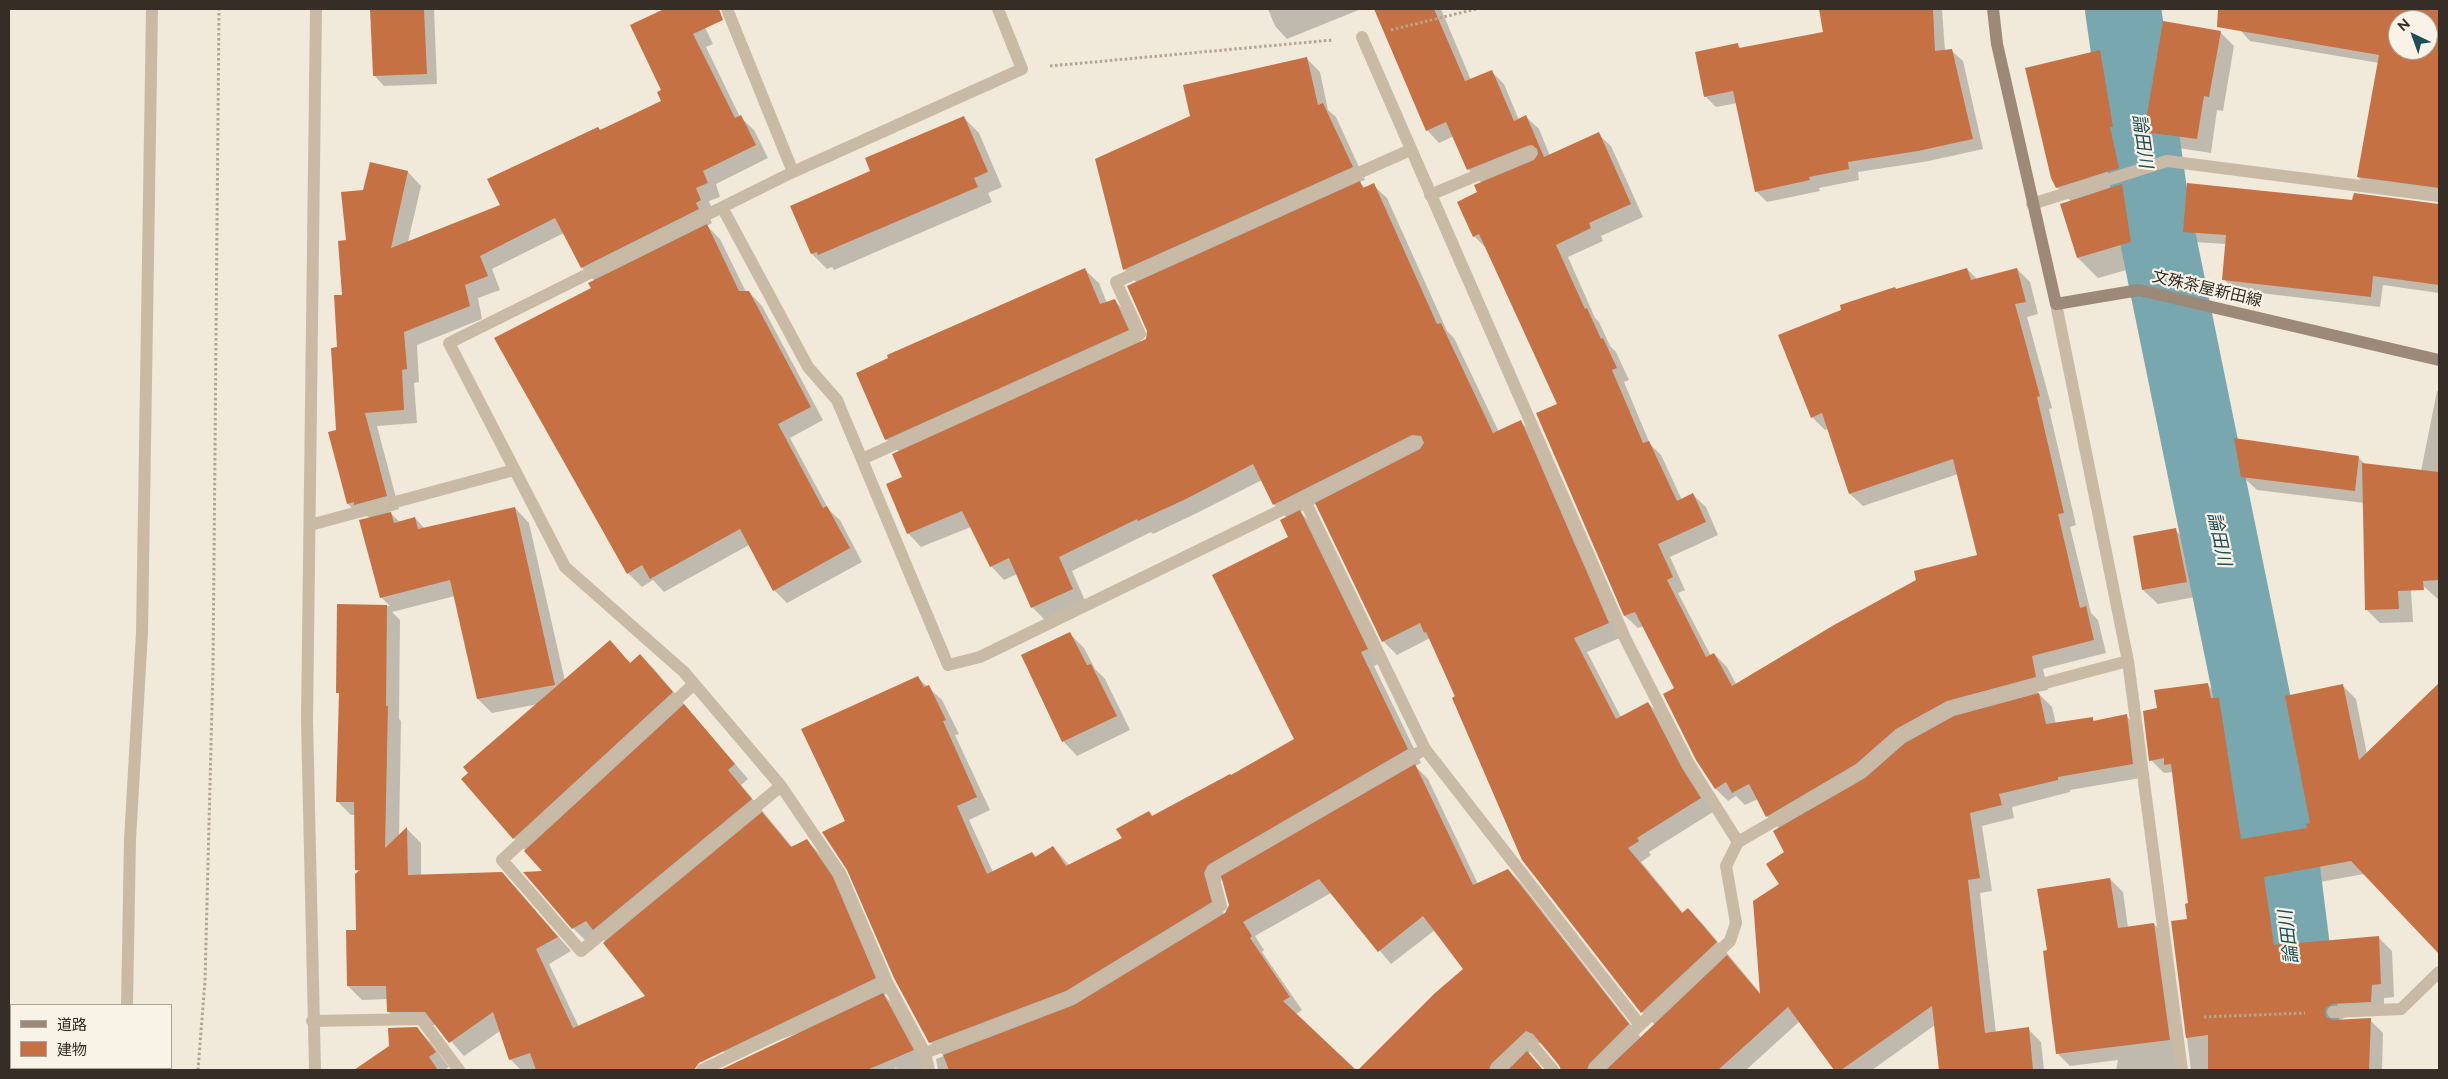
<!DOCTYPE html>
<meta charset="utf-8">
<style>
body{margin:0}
#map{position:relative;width:2448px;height:1079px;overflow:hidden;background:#f1e9da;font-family:Raleway,"Noto Sans JP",sans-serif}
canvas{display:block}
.frame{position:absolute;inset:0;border:10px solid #362d27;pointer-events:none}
.legend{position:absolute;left:10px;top:1004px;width:162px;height:65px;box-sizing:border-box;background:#f9f2e6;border:1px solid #aba39a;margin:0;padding:6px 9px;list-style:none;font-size:15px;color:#362d27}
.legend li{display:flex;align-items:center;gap:10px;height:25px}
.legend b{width:25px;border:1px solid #aba39a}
.north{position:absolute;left:2388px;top:10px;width:50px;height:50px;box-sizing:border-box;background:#f9f2e6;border:1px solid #aba39a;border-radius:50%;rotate:318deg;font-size:14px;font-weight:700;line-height:20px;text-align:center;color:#362d27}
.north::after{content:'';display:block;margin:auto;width:18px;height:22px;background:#1d4d57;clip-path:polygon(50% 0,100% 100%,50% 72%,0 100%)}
</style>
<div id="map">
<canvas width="2448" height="1079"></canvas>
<div class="frame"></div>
<ul class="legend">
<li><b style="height:6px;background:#9d8977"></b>道路</li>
<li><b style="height:14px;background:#c67143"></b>建物</li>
</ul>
<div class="north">N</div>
</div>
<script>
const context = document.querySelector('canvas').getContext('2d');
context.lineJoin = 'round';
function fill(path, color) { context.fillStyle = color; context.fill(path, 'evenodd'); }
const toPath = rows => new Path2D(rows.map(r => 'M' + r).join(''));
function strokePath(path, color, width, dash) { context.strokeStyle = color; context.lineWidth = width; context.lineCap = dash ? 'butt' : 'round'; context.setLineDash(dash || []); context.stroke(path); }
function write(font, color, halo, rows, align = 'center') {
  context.font = font + ' Raleway,"Noto Sans JP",sans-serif'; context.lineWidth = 4.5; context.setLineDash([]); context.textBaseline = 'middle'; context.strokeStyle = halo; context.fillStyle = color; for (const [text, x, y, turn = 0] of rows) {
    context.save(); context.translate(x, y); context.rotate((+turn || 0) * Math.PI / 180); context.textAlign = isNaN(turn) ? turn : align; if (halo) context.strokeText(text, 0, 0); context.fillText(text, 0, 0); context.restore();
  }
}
const shadow = toPath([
 [371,9,434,9,437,84,384,86,374,75],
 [667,9,694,9,698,13,713,44,706,47,740,117,754,130,768,158,716,184,720,197,709,201,714,214,709,216,712,223,707,226,720,239,746,292,749,292,762,306,823,420,790,438,829,510,840,520,862,562,787,603,774,590,749,545,664,592,653,580,642,587,628,573,496,339,593,288,595,281,582,268,564,233,492,269,500,290,478,298,482,319,417,345,419,382,414,383,417,423,377,426,399,509,389,512,400,522,415,518,425,529,515,508,529,523,565,681,610,642,631,664,640,656,654,669,748,779,741,785,793,848,807,841,821,855,846,892,890,992,884,995,896,1007,930,1070,898,1070,895,1067,896,1070,777,1070,866,1023,819,1026,729,1057,720,1048,672,1070,521,1070,510,1059,500,1031,464,1056,437,1025,402,1025,388,1011,388,999,362,1000,348,986,357,931,359,872,356,870,356,815,351,815,337,801,340,695,338,692,338,606,390,606,381,597,370,518,367,516,361,517,348,504,337,431,339,348,347,241,364,191,371,164,408,172,421,186,408,242,501,206,600,131,663,102,663,90,632,26],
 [455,596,478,699,492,713,538,704,514,838,545,872,573,928,587,942,600,935,647,996,579,1027,549,964,571,951,516,888,501,874,421,876,421,843,407,829,399,837,401,721,399,719,400,620,392,612],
 [1268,9,1361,9,1287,39,1275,26],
 [1375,9,1441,9,1471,80,1492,72,1504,84,1519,120,1526,117,1539,129,1550,156,1598,134,1611,146,1643,217,1601,236,1603,241,1568,257,1595,318,1599,322,1610,346,1616,352,1629,380,1624,382,1650,444,1661,455,1682,500,1693,495,1706,507,1718,535,1670,557,1685,590,1678,593,1711,656,1714,654,1727,667,1736,684,1978,556,1958,474,1863,506,1850,494,1829,428,1825,430,1812,417,1896,290,1967,269,1977,279,2017,269,2030,282,2038,314,2027,317,2052,408,2049,409,2076,525,2070,527,2091,613,2098,620,2106,653,2043,669,2048,690,2037,692,2052,707,2056,724,2092,719,2096,722,2126,716,2139,729,2146,777,2070,790,2070,792,2012,807,2014,818,1982,826,1992,891,1980,893,1996,1033,2028,1029,2041,1042,2044,1070,1941,1070,1935,1025,1872,1070,1835,1070,1800,1021,1746,1070,1562,1070,1544,1045,1539,1043,1528,1054,1543,1070,1360,1070,1436,994,1465,970,1435,930,1391,964,1331,893,1255,936,1264,950,1262,952,1302,1010,1296,1014,1354,1070,938,1070,936,1059,944,1056,930,1042,847,822,918,678,942,700,959,734,955,735,990,810,969,820,993,872,1032,853,1036,857,1053,847,1070,866,1123,839,1149,813,1153,817,1231,777,1295,739,1290,537,1287,518,1274,504,1262,480,1199,512,1153,534,1151,532,1072,571,1086,603,1046,621,1032,607,1017,574,1004,580,991,566,971,527,921,547,908,533,900,452,886,439,1084,269,1099,283,1107,303,1115,301,1129,315,1142,343,1147,340,1149,330,1137,283,1124,269,1192,117,1307,59,1320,72,1328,110,1336,117,1365,180,1359,182,1365,188,1373,185,1387,198,1447,331,1454,338,1499,432,1521,422,1534,435,1622,637,1587,652,1621,717,1648,703,1662,717,1713,812,1649,852,1651,855,1641,862,1683,913,1688,909,1702,923,1761,994,1786,853,1780,829,1767,816,1758,799,1745,805,1736,796,1728,801,1716,789,1697,759,1676,688,1644,626,1638,628,1625,616,1537,414,1559,404,1487,249,1474,236,1479,193,1482,183,1469,170,1454,136,1439,143,1427,130],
 [1317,503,1383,641,1397,655,1430,638,1523,859,1642,1012,1655,1025,1641,1038,1521,883,1508,870,1478,884,1428,779,1415,766,1421,763,1374,666,1380,663,1313,525,1300,512],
 [1223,877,1230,905,1224,915,1217,888],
 [1821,9,1942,9,1945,51,1952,51,1963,61,1983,149,1929,161,1858,172,1859,180,1819,188,1820,191,1767,202,1756,191,1737,103,1716,107,1705,96,1737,45,1742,49,1825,33],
 [2243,9,2439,9,2439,196,2368,187,2358,177,2379,63,2250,41,2240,30],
 [2398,20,2428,20,2428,50,2398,50],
 [2220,32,2234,46,2223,111,2217,110,2211,153,2159,145,2145,131],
 [2100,52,2114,66,2126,140,2122,140,2132,181,2121,185,2142,206,2151,263,2098,278,2078,258,2062,204,2071,201,2057,187],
 [964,118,979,133,1002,187,988,193,992,202,834,270,832,267,827,269,812,254,872,171],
 [2354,202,2439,205,2439,293,2383,285,2380,307,2234,290,2224,279,2226,244,2194,242,2184,232],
 [2437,391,2439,392,2439,600,2410,574,2413,622,2380,623,2366,609,2364,503,2257,490,2242,476,2358,457,2366,465,2421,471],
 [2175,530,2190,544,2200,596,2158,604,2143,590,2134,537],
 [1070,634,1084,648,1095,669,1105,679,1130,730,1077,756,1063,741],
 [2207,684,2232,712,2251,838,2309,829,2343,686,2356,699,2367,754,2415,708,2439,732,2439,952,2364,874,2276,890,2284,945,2379,938,2392,951,2394,997,2384,998,2384,1015,2346,1017,2338,1021,2370,1020,2383,1033,2382,1070,2191,1070,2172,922,2188,920,2190,904,2173,772,2164,773,2151,760,2158,709],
 [2110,879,2123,892,2128,928,2154,924,2167,938,2185,1070,2116,1070,2118,1060,2070,1066,2057,1053,2048,951],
 [416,1028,431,1043,449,1067,444,1070,376,1070,369,1061]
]);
const river = toPath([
 [2123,9,2151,205,2274,805,2305,1052,2305,1070]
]);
const building = toPath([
 [370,9,424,9,427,74,373,76],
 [664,9,719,9,723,20,693,34,735,118,741,115,756,145,703,171,708,183,696,188,701,200,696,203,699,209,581,268,555,218,480,256,488,276,465,285,470,306,404,332,407,369,402,370,404,410,365,413,387,496,354,505,354,502,347,504,328,432,336,430,331,348,337,347,334,295,342,295,338,241,346,240,341,192,363,190,370,162,408,171,391,248,500,205,487,179,598,127,600,130,661,101,657,92,661,90,630,25],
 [1374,9,1434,9,1465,81,1492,70,1514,121,1526,115,1544,157,1599,132,1631,204,1589,223,1591,228,1556,245,1585,309,1587,308,1601,339,1603,338,1617,368,1612,370,1643,443,1649,441,1677,501,1693,493,1706,522,1658,544,1673,577,1667,580,1706,657,1714,653,1732,686,1834,625,1916,580,1914,571,1977,555,1953,459,1849,494,1822,413,1811,418,1778,335,1841,310,1840,305,1895,287,1896,289,1967,268,1971,280,2017,268,2026,302,2015,304,2040,396,2037,397,2064,513,2058,514,2080,608,2086,606,2094,640,2032,656,2036,677,1947,701,1896,729,1856,764,1766,817,1749,784,1732,793,1726,782,1715,789,1696,760,1663,694,1674,688,1635,612,1624,616,1536,413,1557,404,1479,234,1473,237,1457,202,1477,192,1474,185,1534,160,1538,154,1537,149,1532,145,1527,146,1467,170,1446,122,1426,131],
 [1819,9,1933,9,1935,51,1952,49,1973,139,1918,151,1848,162,1849,169,1809,177,1810,180,1755,192,1733,91,1704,97,1695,52,1738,43,1739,48,1823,32],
 [2218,9,2439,9,2439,188,2357,177,2379,55,2217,27],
 [2398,20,2428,20,2428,50,2398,50],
 [2163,21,2221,31,2209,97,2204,96,2197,139,2144,132],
 [2100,50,2113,127,2110,127,2119,168,2056,188,2051,178,2025,68],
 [1307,57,1318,105,1323,103,1353,167,1123,270,1095,159,1190,116,1183,85],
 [964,116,988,172,974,178,978,187,818,255,817,252,811,254,790,206,870,171,865,158],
 [1360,181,1363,188,1374,183,1437,324,1441,323,1493,433,1521,420,1609,623,1574,638,1616,719,1648,702,1682,768,1701,798,1637,838,1639,841,1628,848,1682,913,1688,908,1717,942,1641,1013,1522,860,1452,698,1455,696,1426,632,1424,633,1420,623,1382,642,1315,503,1420,449,1424,443,1421,436,1412,435,1273,505,1253,464,1186,499,1138,521,1137,519,1059,557,1073,589,1031,608,1009,558,990,567,962,511,907,534,886,484,902,477,892,454,1146,339,1147,331,1127,286],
 [2187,183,2352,200,2354,193,2439,204,2439,285,2373,276,2371,297,2222,280,2226,235,2183,232],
 [2122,184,2131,242,2077,258,2060,204],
 [707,224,739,291,749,291,811,407,778,424,823,508,827,506,850,548,773,591,740,529,650,579,642,565,627,574,494,338,591,288,588,283],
 [1085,268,1100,304,1115,299,1129,330,885,440,856,373,888,358,887,355],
 [2234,438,2359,456,2355,491,2241,477],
 [2362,463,2439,472,2439,580,2423,581,2424,590,2398,591,2399,609,2365,610],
 [515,507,555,685,477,699,450,580,380,598,359,520,391,512,394,523,415,517,418,529],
 [1300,510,1368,649,1361,652,1408,749,1208,865,1204,873,1212,902,1066,991,929,1043,894,978,847,870,822,832,845,821,801,729,918,676,924,687,929,685,946,720,943,721,977,797,957,806,987,874,1032,852,1035,857,1053,846,1066,866,1122,838,1116,829,1149,811,1152,816,1230,774,1231,775,1294,739,1212,575,1288,537,1280,520],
 [2176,528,2187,582,2142,590,2133,536],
 [337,604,387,605,386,706,388,706,385,848,407,827,408,875,502,872,558,937,536,949,573,1028,645,996,603,943,762,812,791,847,807,839,833,877,876,978,699,1063,694,1070,536,1070,530,1053,509,1060,493,1012,449,1043,425,1012,387,1012,386,986,347,986,346,930,356,930,355,874,360,870,355,870,354,802,336,802,339,693,336,693],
 [1070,632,1087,665,1091,664,1117,716,1062,742,1021,655],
 [610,640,630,663,640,654,673,692,513,839,461,779,468,773,463,767],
 [2208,683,2211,698,2219,698,2241,839,2307,828,2306,824,2310,823,2285,696,2343,684,2359,760,2439,683,2439,954,2351,861,2264,877,2274,945,2379,936,2381,984,2372,985,2371,1002,2332,1004,2326,1008,2325,1012,2326,1017,2333,1020,2371,1018,2369,1070,2208,1070,2208,1035,2186,1038,2171,921,2187,919,2185,904,2188,903,2171,764,2164,765,2164,758,2149,761,2143,711,2157,708,2154,690],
 [2039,693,2046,724,2093,717,2093,721,2127,714,2133,764,2058,777,2058,780,1999,794,2002,805,1970,813,1980,878,1968,880,1985,1033,2029,1027,2033,1070,1939,1070,1932,1006,1841,1070,1834,1070,1788,1007,1718,1070,1606,1070,1727,955,1760,994,1753,901,1779,884,1766,864,1784,852,1773,831,1865,778,1905,743,1954,716],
 [684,704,735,764,728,770,752,799,593,930,586,921,572,929,523,872,542,871,524,851],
 [1415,764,1473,885,1508,869,1629,1024,1589,1064,1587,1070,1561,1070,1559,1065,1533,1034,1526,1031,1491,1064,1489,1070,1358,1070,1435,993,1463,969,1423,916,1378,952,1319,879,1243,922,1252,936,1250,938,1290,997,1283,1001,1356,1070,949,1070,943,1055,1074,1005,1225,913,1229,905,1221,876],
 [2110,878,2118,928,2154,923,2170,1040,2056,1054,2043,951,2047,950,2037,889],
 [883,993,914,1050,867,1070,720,1070],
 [417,1027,436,1052,429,1057,438,1070,354,1070,389,1046,388,1028],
 [1527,1051,1543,1070,1508,1070]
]);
const path = toPath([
 [1391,30,1476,9],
 [1050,66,1333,40],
 [2204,1017,2305,1013],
 [198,1070,205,981,213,667,219,9]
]);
const minor = toPath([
 [727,9,793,172],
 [1362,37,1625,638,1689,764,1738,842],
 [1430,195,1530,153],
 [2032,204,2167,161,2439,196],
 [723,209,808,367,837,400,948,665,980,657,1304,499,1425,749,1640,1025,1595,1070],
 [2056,304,2128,661,2182,1070],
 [862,459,1140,334,1116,282,1410,150],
 [1304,499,1416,442],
 [310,525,514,470],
 [694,684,502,860,581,951,781,786],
 [127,1005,130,840,142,632,152,9],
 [2333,1012,2401,1009,2439,972],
 [312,1021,421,1019,459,1070],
 [1640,1025,1730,941,1736,923,1726,866,1738,842,1861,771,1900,736,1951,708,2128,661],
 [925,1053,1070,998,1221,906,1212,872,1425,749],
 [126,1070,126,1068],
 [315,1070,307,720,316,9],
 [702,1070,887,982],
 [929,1070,925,1053,887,982,840,873,781,786,684,672,565,567,449,343,793,172,1022,69,998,9],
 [1497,1070,1527,1039,1553,1070]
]);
const secondary = toPath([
 [1993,9,1997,44,2056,304,2139,290,2439,360]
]);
const streetNames = [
 ["文殊茶屋新田線",2207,289,13]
];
const waterNames = [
 ["論田川",2142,141,82],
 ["論田川",2219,539,78],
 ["論田川",2289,937,-97]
];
fill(shadow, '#0003');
strokePath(river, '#79a7af', 76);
fill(building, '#c67143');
strokePath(path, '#b5a490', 3, [2.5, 2.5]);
strokePath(minor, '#c9baa6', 12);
strokePath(secondary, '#9d8977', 12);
write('16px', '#362d27', '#f9f2e6', streetNames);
write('italic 18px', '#1d4d57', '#f9f2e6', waterNames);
</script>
